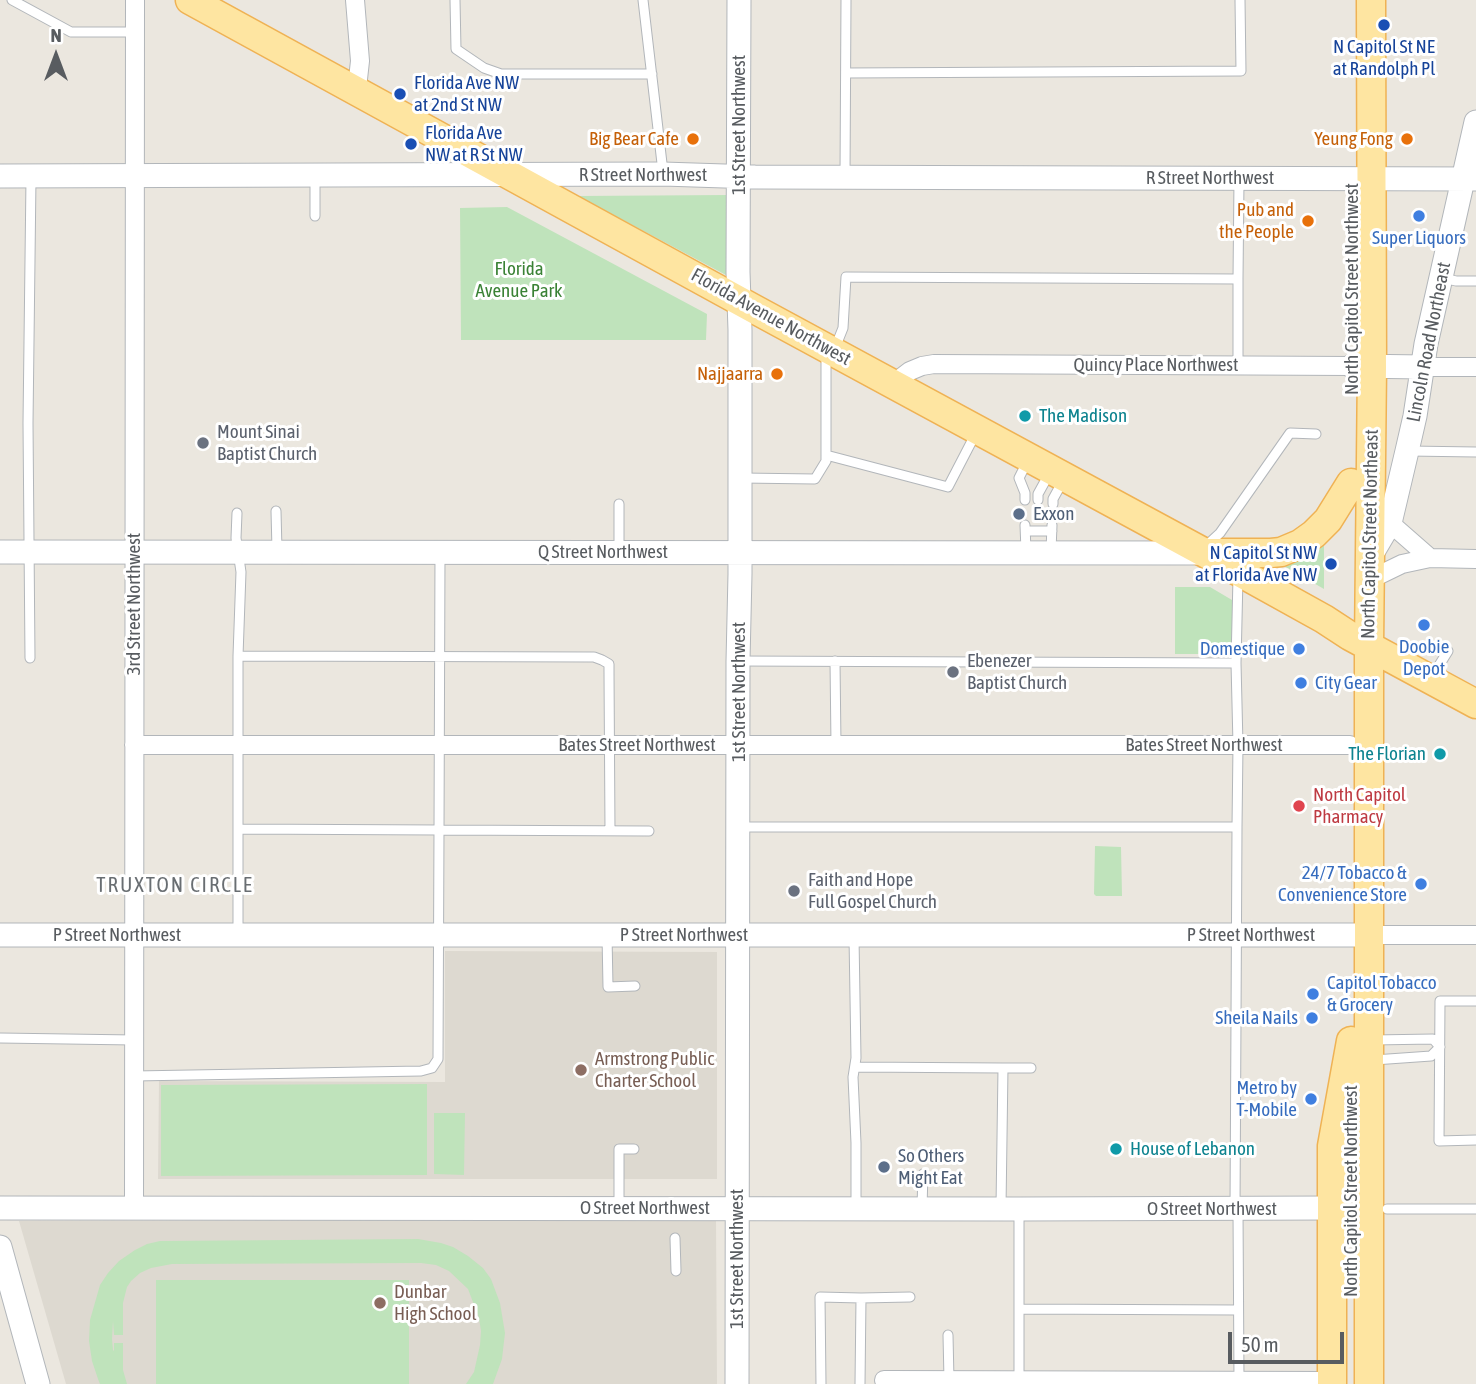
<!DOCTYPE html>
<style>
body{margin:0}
#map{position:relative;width:1476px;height:1384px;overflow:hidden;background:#ebe7df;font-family:"Asap Condensed",sans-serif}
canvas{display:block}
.north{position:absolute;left:21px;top:21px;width:70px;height:70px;-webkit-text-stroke:5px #fff;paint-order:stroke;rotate:0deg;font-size:19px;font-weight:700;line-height:28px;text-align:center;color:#585c60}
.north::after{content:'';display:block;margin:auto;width:24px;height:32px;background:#585c60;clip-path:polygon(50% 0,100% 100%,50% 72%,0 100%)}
.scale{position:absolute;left:1228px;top:1332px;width:116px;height:32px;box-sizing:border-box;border:4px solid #585c60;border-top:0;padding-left:9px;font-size:21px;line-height:24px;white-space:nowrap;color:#585c60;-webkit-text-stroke:5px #fff;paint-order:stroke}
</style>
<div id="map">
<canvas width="1476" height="1384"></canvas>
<div class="north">N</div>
<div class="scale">50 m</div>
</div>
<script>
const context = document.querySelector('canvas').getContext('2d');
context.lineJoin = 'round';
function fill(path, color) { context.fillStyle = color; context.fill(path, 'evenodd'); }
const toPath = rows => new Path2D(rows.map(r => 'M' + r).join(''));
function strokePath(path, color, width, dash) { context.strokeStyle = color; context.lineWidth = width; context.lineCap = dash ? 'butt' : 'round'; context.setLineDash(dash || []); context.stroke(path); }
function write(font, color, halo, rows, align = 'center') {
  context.font = font + ' "Asap Condensed",sans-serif'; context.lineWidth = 6; context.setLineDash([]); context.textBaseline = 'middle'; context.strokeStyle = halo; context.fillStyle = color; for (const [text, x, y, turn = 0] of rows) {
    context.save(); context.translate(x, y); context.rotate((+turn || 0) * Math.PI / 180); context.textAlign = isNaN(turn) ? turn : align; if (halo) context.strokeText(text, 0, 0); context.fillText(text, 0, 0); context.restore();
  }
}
const education = toPath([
 [445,951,717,952,717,1179,158,1179,159,1081,445,1082],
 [716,1220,717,1384,66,1384,19,1221]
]);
const green = toPath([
 [727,195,726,275,578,196],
 [507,207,707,314,706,340,461,340,460,208],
 [1324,539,1324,589,1277,562],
 [1175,587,1210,587,1232,600,1232,654,1175,654],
 [1095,846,1121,847,1122,896,1096,896,1094,894],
 [427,1084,427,1175,161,1176,161,1085],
 [434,1113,465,1113,464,1175,434,1174],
 [418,1239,441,1243,453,1247,468,1256,483,1268,491,1279,500,1303,505,1333,502,1359,493,1384,466,1384,474,1372,480,1345,481,1331,479,1318,468,1289,449,1271,436,1265,421,1263,172,1264,151,1268,140,1273,131,1281,127,1287,123,1303,123,1335,114,1335,113,1321,112,1339,113,1350,114,1351,114,1343,123,1343,123,1370,127,1384,100,1384,98,1379,92,1361,89,1341,90,1320,100,1285,108,1273,119,1261,135,1250,147,1244,160,1241],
 [156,1280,409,1280,409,1384,156,1384]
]);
const service = toPath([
 [12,0,71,32,135,32],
 [455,0,456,49,484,68,501,74,652,74],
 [643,0,663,172],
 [846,73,1241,71,1240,0],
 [845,176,846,0],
 [315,216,315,177],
 [1443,278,1456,281,1476,281],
 [1238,279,1239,180],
 [835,348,843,328,846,277,1238,279,1238,365],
 [1409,451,1476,452],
 [826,455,948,487,976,433],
 [742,478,815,479,826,461,826,352],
 [1025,500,1025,493,1019,478,1027,462],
 [1038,500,1038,494,1049,474],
 [619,504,619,551],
 [1053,504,1053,499,1064,479],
 [276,511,277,550],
 [237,513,236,538,241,572,238,656,238,829],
 [1025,525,1026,551],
 [1026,531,1052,531],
 [1207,545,1220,533,1290,433,1316,434],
 [1051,551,1052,525],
 [238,656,594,657,602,660,609,664,609,672,610,831],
 [30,658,28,423,31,178],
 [738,661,1236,663,1238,745,1237,827],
 [835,661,836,745],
 [1236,663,1238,577],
 [1433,675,1448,651],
 [740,827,1237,827,1235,1209],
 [238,933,238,829,439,830,440,554],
 [607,935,608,987,635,986],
 [854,937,856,1058,853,1077,856,1143,856,1206],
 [1476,1001,1440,1001,1439,1141,1476,1140],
 [0,1038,134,1040],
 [1373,1040,1433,1039,1440,1047,1431,1056,1374,1060],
 [855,1067,1003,1068],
 [134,1076,421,1071,432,1068,438,1059,439,830,649,831],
 [619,1206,619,1149,634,1149],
 [922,1207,923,1174],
 [1001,1207,1003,1068,1031,1068],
 [1387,1209,1476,1209],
 [1238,1210,1239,1382],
 [675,1238,676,1271],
 [861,1298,910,1297],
 [1019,1309,1238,1310],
 [948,1335,949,1380],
 [1019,1383,1019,1211],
 [821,1384,820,1297,861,1298,860,1384]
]);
const minor = toPath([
 [354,90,358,79,360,61,355,0],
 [1424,367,1476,367],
 [893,384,910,371,922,366,934,364,1352,366],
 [1390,523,1430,558],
 [1369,580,1402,564,1430,558,1476,559],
 [134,745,1350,745],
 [1368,935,1476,935],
 [134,1208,135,0],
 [884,1380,1332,1381]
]);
const tertiary = toPath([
 [0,176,663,174,755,177,1476,179],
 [1352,366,1424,367],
 [0,552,1204,553],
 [1370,557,1390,523,1407,451,1415,416,1426,344,1476,122],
 [0,935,1368,935],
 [0,1208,1019,1209,1332,1208],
 [0,1247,38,1384],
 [737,1384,738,661,740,574,740,330,738,272,739,0]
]);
const primary = toPath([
 [190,0,756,310,1205,553,1324,619,1350,636,1476,704],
 [1207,553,1271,553,1281,552,1300,544,1314,534,1328,520,1351,483],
 [1332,1384,1332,1146,1351,1041],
 [1369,1384,1369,646,1372,367,1371,0]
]);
const markers = [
 [1384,25,7,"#1a4fb4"],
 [400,94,7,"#1a4fb4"],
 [693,139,7,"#e8710a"],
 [1407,139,7,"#e8710a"],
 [411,144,7,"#1a4fb4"],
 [1419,216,7,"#3f7fe0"],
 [1308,221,7,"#e8710a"],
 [777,374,7,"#e8710a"],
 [1025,416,7,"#0f9aa8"],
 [203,443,7,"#6b7280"],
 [1019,514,7,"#5c6f8a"],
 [1331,564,7,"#1a4fb4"],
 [1424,625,7,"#3f7fe0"],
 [1299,649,7,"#3f7fe0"],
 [953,672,7,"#6b7280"],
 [1301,683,7,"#3f7fe0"],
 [1440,754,7,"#0f9aa8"],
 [1299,806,7,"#e0444e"],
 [1421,884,7,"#3f7fe0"],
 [794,891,7,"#6b7280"],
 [1313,994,7,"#3f7fe0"],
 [1312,1018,7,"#3f7fe0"],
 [581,1070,7,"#8d6e63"],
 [1311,1099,7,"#3f7fe0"],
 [1116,1149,7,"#0f9aa8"],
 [884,1167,7,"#5c6f8a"],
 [380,1303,7,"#8d6e63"]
];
const transitNames = [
 ["N Capitol St NE",1384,47,"center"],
 ["at Randolph Pl",1384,69,"center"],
 ["Florida Ave NW",414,83],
 ["at 2nd St NW",414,105],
 ["Florida Ave",425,133],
 ["NW at R St NW",425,155],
 ["N Capitol St NW",1317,553,"right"],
 ["at Florida Ave NW",1317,575,"right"]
];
const streetNames = [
 ["1st Street Northwest",739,125,-90],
 ["R Street Northwest",643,175],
 ["R Street Northwest",1210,178],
 ["North Capitol Street Northwest",1352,289,-90],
 ["Florida Avenue Northwest",771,317,29],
 ["Lincoln Road Northeast",1429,342,-79],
 ["Quincy Place Northwest",1156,365],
 ["North Capitol Street Northeast",1370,534,-89],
 ["Q Street Northwest",603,552],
 ["3rd Street Northwest",134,604,-90],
 ["1st Street Northwest",739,692,-90],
 ["Bates Street Northwest",637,745],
 ["Bates Street Northwest",1204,745],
 ["P Street Northwest",117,935],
 ["P Street Northwest",684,935],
 ["P Street Northwest",1251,935],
 ["North Capitol Street Northwest",1351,1191,-90],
 ["O Street Northwest",645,1208],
 ["O Street Northwest",1212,1209],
 ["1st Street Northwest",737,1259,-90]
];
const foodNames = [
 ["Big Bear Cafe",679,139],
 ["Yeung Fong",1393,139],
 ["Pub and",1294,210],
 ["the People",1294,232],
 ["Najjaarra",763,374]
];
const shopNames = [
 ["Super Liquors",1419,238,"center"],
 ["Doobie",1424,647,"center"],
 ["Depot",1424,669,"center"],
 ["Domestique",1285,649],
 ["City Gear",1315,683,"left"],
 ["24/7 Tobacco &",1407,873],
 ["Convenience Store",1407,895],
 ["Capitol Tobacco",1327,983,"left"],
 ["& Grocery",1327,1005,"left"],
 ["Sheila Nails",1298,1018],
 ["Metro by",1297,1088],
 ["T-Mobile",1297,1110]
];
const parkNames = [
 ["Florida",519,269],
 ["Avenue Park",519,291]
];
const cultureNames = [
 ["The Madison",1039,416],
 ["The Florian",1426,754,"right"],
 ["House of Lebanon",1130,1149]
];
const worshipNames = [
 ["Mount Sinai",217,432],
 ["Baptist Church",217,454],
 ["Ebenezer",967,661],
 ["Baptist Church",967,683],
 ["Faith and Hope",808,880],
 ["Full Gospel Church",808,902]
];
const serviceNames = [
 ["Exxon",1033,514],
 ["So Others",898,1156],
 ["Might Eat",898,1178]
];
const healthNames = [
 ["North Capitol",1313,795],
 ["Pharmacy",1313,817]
];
const educationNames = [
 ["Armstrong Public",595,1059],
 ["Charter School",595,1081],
 ["Dunbar",394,1292],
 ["High School",394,1314]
];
const neighbourhoodNames = [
 ["TRUXTON CIRCLE",175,885]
];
fill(education, '#ddd9d0');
fill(green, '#bfe3bb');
strokePath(service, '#b2b6ba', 11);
strokePath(minor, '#b2b6ba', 20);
strokePath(tertiary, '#b2b6ba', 25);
strokePath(primary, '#efb254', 31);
strokePath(service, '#fff', 9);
strokePath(minor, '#fff', 18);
strokePath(tertiary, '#fff', 23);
strokePath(primary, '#fee5a1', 28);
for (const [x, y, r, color] of markers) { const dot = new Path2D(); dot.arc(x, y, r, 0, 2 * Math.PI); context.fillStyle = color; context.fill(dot); strokePath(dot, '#fff', 2.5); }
write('19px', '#164399', '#fff', transitNames, 'left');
write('19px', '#585c60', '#fff', streetNames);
write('19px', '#c56008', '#fff', foodNames, 'right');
write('19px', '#366cbe', '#fff', shopNames, 'right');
write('19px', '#3a8235', '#fff', parkNames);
write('19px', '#0d838f', '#fff', cultureNames, 'left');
write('19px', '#5b616d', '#fff', worshipNames, 'left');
write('19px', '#4e5e75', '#fff', serviceNames, 'left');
write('19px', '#be3a42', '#fff', healthNames, 'left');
write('19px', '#785e54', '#fff', educationNames, 'left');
context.letterSpacing = '2px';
write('21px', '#696e72', '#fff', neighbourhoodNames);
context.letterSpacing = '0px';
</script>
